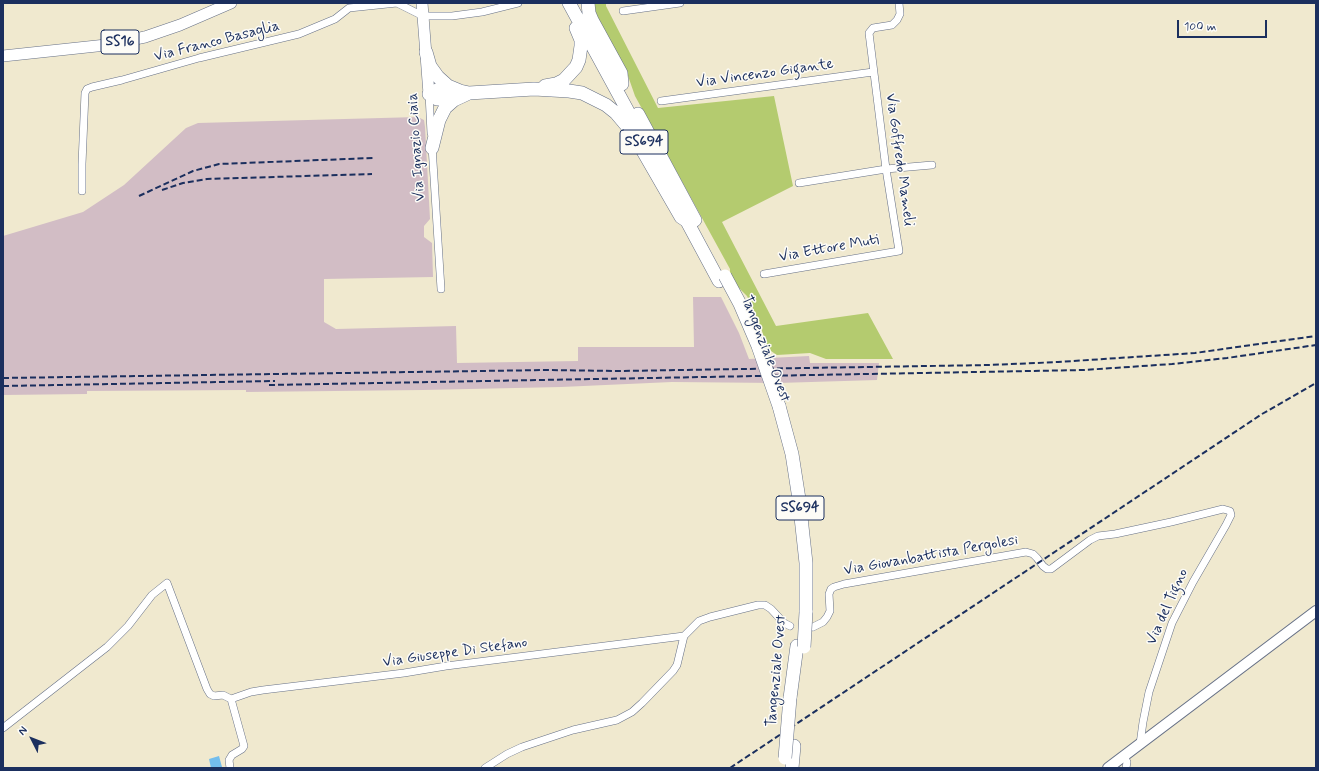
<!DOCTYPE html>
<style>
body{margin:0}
#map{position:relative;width:1319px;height:771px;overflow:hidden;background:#f0e9cf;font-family:Mynerve,sans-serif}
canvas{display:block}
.frame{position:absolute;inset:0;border:4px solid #1b2f5e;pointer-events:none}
.north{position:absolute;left:12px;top:719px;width:40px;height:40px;-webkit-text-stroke:3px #fdfcf7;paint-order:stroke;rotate:312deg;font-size:11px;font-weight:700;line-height:16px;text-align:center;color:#1b2f5e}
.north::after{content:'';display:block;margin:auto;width:14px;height:18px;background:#1b2f5e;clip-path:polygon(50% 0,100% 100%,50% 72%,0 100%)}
.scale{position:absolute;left:1177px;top:20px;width:90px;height:18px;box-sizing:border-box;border:2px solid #1b2f5e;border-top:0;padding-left:5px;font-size:12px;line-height:14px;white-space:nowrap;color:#1b2f5e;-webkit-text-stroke:3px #fdfcf7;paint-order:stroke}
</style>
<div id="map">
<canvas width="1319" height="771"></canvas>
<div class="frame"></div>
<div class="north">N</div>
<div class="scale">100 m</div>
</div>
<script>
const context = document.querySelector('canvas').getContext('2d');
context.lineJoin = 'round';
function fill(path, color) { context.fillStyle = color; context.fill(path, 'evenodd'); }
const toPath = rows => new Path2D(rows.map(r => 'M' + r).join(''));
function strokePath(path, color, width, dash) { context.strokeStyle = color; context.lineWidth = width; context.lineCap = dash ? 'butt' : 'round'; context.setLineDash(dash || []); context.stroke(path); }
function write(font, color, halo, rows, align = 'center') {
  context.font = font + ' Mynerve,sans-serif'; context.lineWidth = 3; context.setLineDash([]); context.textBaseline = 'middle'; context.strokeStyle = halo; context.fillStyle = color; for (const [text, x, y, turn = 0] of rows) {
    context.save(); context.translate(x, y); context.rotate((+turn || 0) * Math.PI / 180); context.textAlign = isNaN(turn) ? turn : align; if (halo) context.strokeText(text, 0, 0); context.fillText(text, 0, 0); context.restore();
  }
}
const industrial = toPath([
 [418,117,424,120,425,127,430,219,424,226,424,237,432,243,433,277,324,279,324,322,336,329,456,326,457,363,578,361,578,347,694,347,693,297,721,297,739,333,749,359,809,356,810,363,879,363,877,380,778,383,672,382,561,387,423,390,246,392,246,390,87,391,87,394,3,395,3,236,83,212,124,185,186,128,198,123]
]);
const green = toPath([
 [592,3,606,3,606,6,658,108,774,96,793,186,722,222,776,326,868,313,893,359,826,359,810,353,777,355,768,349,759,322,747,296,736,285,730,273,730,269,635,96,627,73,596,16]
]);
const water = toPath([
 [219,756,222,767,211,768,209,759]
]);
const street = toPath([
 [623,11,680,3],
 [429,94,431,133],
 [661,101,873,72],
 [432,146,441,289],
 [799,183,886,169,932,165],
 [82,191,82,164,85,93,87,89,92,87,122,80,199,58,299,34,335,19,349,8,397,3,423,16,452,16,482,12,518,3],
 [764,274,899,251,886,169,869,33,873,28,892,25,897,20,900,14,899,3],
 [813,627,823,622,827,617,830,611,829,594,831,589,834,587,844,584,1026,552,1033,554,1037,558,1043,566,1047,569,1051,569,1090,540,1098,536,1115,534,1171,522,1223,509,1230,511,1231,515,1226,525,1193,582,1172,623,1149,692,1143,722,1140,744],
 [231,699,251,692,263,690,404,673,446,666,684,636],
 [3,728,107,647,128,626,152,595,167,583,207,689,210,694,214,696,223,695,231,699,244,746,242,749,232,755,229,760,230,768],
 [1124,756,1127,762,1126,768],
 [485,768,507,754,522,747,573,730,617,720,632,712,642,703,673,671,677,665,684,636,699,621,710,617,758,605,765,605,771,609,784,623,790,626]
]);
const secondary = toPath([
 [1108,768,1316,611]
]);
const primary = toPath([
 [422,3,429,94],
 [3,56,106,45,145,37,180,25,231,3]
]);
const highway = toPath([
 [569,3,637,128],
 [588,3,589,13,592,20,621,73,622,84],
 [426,52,430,66,438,77,448,86,460,91,469,93,534,89,569,91,582,93,606,105,616,113,632,132,681,217,687,221],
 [545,86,556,84,564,80,576,67,579,60,581,46,581,40,576,28],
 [454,89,443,88,437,90,429,94,437,99,442,99,456,98],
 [638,114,695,220],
 [432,148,439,120,445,108,454,100,469,93],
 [683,214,719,281],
 [779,406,792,454,799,499,806,563,806,612],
 [790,698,797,646],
 [792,768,794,746]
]);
const rail = toPath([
 [162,190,183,183,207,179,372,174],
 [139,196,193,171,219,164,373,158],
 [3,378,548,370,619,371,990,365,1058,362,1195,353,1316,336],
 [269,385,1084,370,1172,364,1227,358,1316,345],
 [3,386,275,381],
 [730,768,1262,414,1316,383]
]);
const highwayBridge = toPath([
 [725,276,740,304,758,346,779,406],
 [804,647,806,612],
 [785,758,790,698]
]);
const shields = [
 [120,42,38],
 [644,142,48],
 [800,508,48]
];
const shieldNames = [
 ["SS16",120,42],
 ["SS694",644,142],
 ["SS694",800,508]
];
const streetNames = [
 ["Via Franco Basaglia",217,42,-14],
 ["Via Vincenzo Gigante",765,74,-8],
 ["Via Ignazio Ciaia",417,147,-94],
 ["Via Goffredo Mameli",899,160,82],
 ["Via Ettore Muti",829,249,-10],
 ["Tangenziale Ovest",765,349,69],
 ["Via Giovanbattista Pergolesi",931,556,-10],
 ["Via del Tigno",1168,607,-66],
 ["Via Giuseppe Di Stefano",455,653,-8],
 ["Tangenziale Ovest",777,671,-85]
];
fill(industrial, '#d2bdc5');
fill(green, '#b4cb6f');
fill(water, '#74beed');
strokePath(street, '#667086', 8);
strokePath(secondary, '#667086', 12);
strokePath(primary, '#667086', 12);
strokePath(highway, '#667086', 14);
strokePath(street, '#fff', 7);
strokePath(secondary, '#fff', 10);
strokePath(primary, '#fff', 11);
strokePath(highway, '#fff', 13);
strokePath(rail, '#1b2f5e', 2, [6, 3]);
strokePath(highwayBridge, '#667086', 14, []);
strokePath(highwayBridge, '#fff', 13);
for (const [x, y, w] of shields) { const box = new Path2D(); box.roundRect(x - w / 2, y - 12, w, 24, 3); context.fillStyle = '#fdfcf7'; context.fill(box); strokePath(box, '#1b2f5e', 1); }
write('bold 14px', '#1b2f5e', null, shieldNames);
write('15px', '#1b2f5e', '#fdfcf7', streetNames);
</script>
